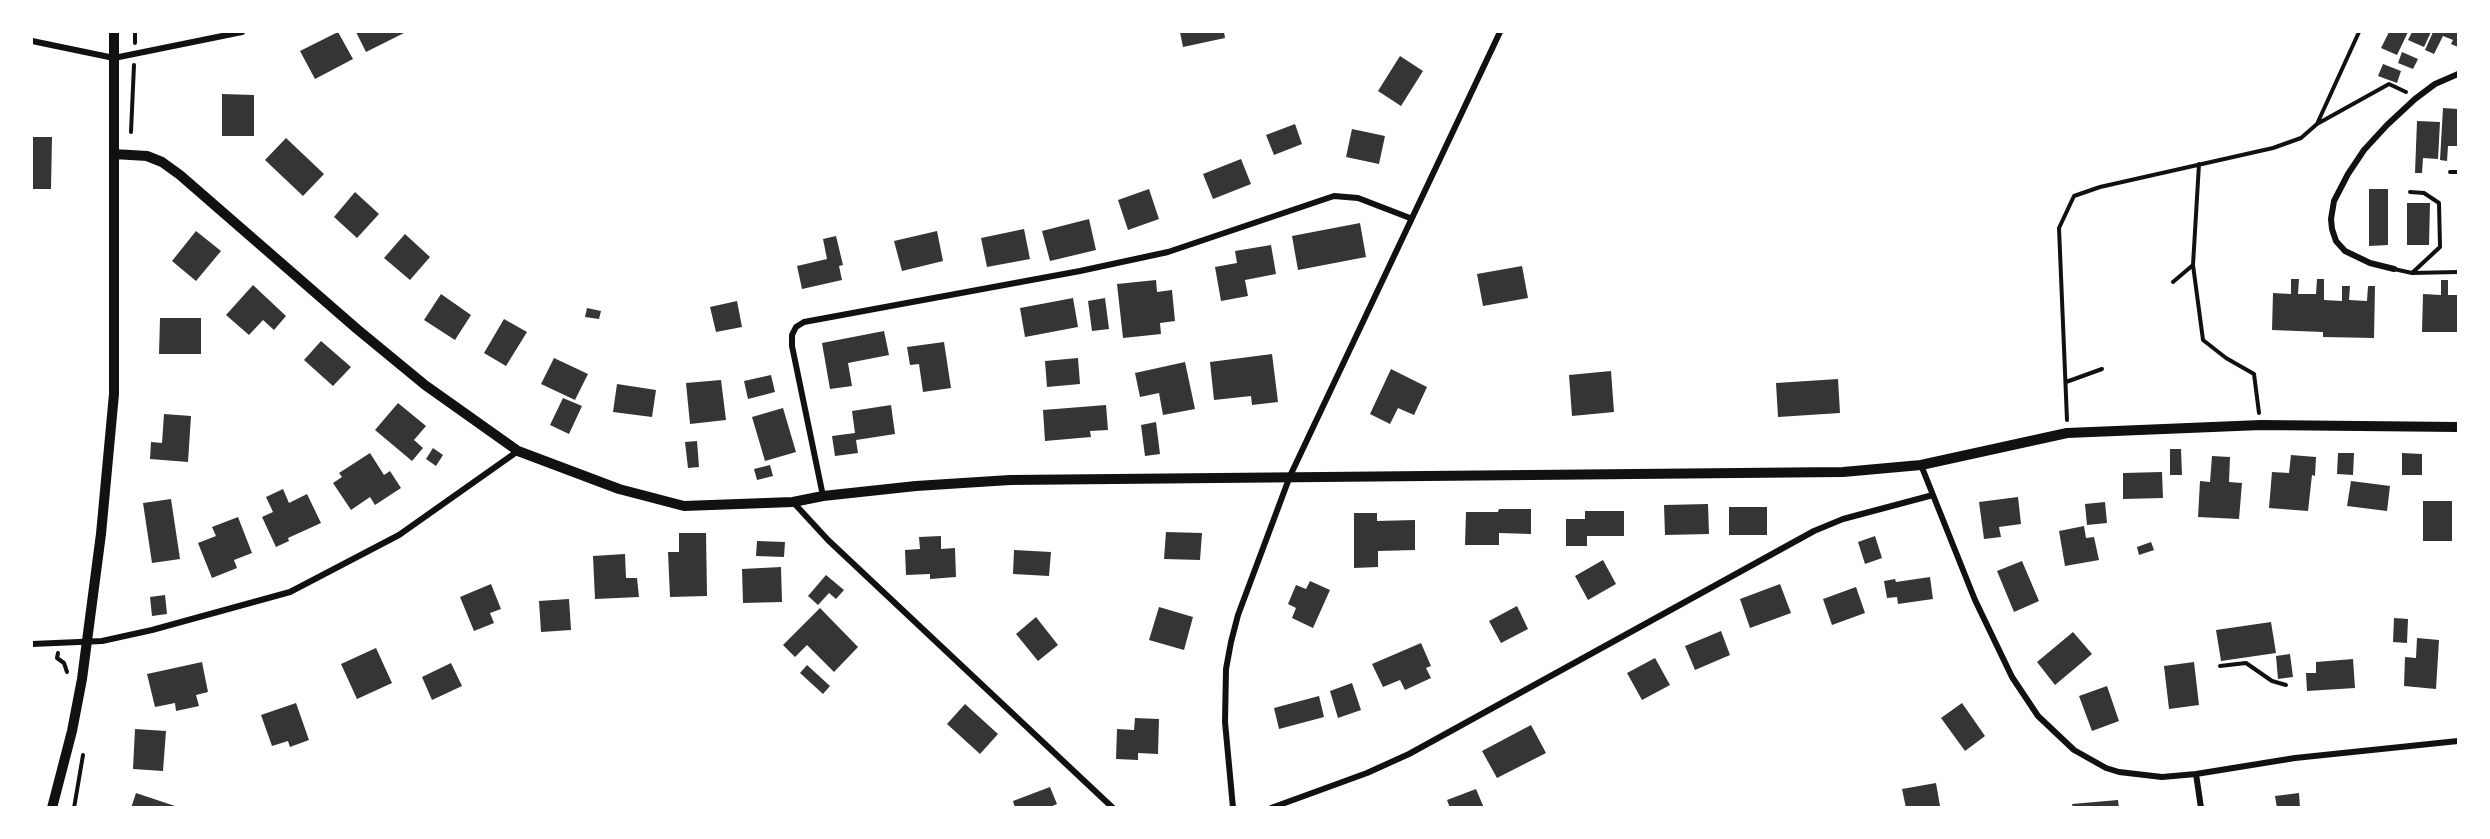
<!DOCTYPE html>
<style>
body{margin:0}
#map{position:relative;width:2490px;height:839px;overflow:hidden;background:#fff;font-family:Inter,sans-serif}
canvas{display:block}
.frame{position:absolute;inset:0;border:33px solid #fff;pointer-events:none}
</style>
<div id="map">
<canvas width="2490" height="839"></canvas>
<div class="frame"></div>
</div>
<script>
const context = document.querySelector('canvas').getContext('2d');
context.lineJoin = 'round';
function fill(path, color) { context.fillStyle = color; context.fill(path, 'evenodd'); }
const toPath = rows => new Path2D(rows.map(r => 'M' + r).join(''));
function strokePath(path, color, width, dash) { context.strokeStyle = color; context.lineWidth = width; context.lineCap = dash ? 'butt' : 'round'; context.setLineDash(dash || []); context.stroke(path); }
const building = toPath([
 [338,32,353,59,315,79,300,51],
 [356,32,406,32,366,52],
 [1180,32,1224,32,1225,38,1183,47],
 [2389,32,2408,32,2397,55,2381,48],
 [2412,32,2431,32,2424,47,2408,40],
 [2433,32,2458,32,2458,47,2451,44,2453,40,2443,36,2434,54,2425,50],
 [2402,52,2418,59,2413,69,2398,63],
 [1400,56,1423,71,1401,106,1378,91],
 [2383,64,2401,71,2397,83,2378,76],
 [222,94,254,95,254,136,222,136],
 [2443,108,2458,109,2458,146,2448,146,2447,161,2440,160],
 [2417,121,2440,122,2438,159,2423,158,2422,173,2415,173],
 [1295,124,1302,144,1274,155,1266,135],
 [1352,129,1385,136,1379,164,1346,157],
 [32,137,52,137,51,189,32,189],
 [286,138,324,174,303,196,265,160],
 [1241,159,1251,184,1213,199,1203,174],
 [1149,189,1159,219,1128,230,1118,200],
 [2369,189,2388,189,2388,245,2369,246],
 [355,192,379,214,357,238,334,217],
 [2407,203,2430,203,2429,245,2407,245],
 [1089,219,1096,250,1050,261,1042,231],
 [1360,223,1366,257,1298,270,1292,236],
 [1024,229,1030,259,987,267,981,238],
 [196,231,221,251,196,281,172,261],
 [937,231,943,261,902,271,894,241],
 [405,234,430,257,410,280,384,258],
 [836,236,843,265,839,266,842,280,802,289,797,266,827,259,823,239],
 [1271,245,1276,274,1245,280,1248,296,1221,301,1215,267,1237,263,1235,251],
 [1522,266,1528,298,1483,306,1477,274],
 [2291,279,2299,279,2298,294,2316,294,2317,279,2324,279,2324,300,2342,301,2342,286,2350,286,2349,300,2367,301,2368,286,2375,286,2374,338,2323,337,2323,332,2272,330,2273,293,2291,294],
 [1156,280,1157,292,1172,290,1175,321,1160,323,1161,334,1123,338,1117,284],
 [2441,280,2448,280,2448,295,2458,295,2458,332,2422,332,2423,294,2441,295],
 [253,285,286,316,274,330,263,320,249,335,226,315],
 [441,294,471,315,455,340,424,320],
 [1073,298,1078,327,1025,337,1020,308],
 [1105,298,1109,329,1092,331,1088,301],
 [737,301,742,327,716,332,710,307],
 [587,308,601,311,599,319,585,317],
 [160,318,201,318,201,354,159,354],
 [504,319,527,332,506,366,484,353],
 [884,331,889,355,848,363,852,386,830,389,822,343],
 [321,341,351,367,333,386,304,360],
 [944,342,951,388,923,392,919,364,910,365,907,347],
 [1272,354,1278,402,1252,405,1251,396,1214,400,1210,362],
 [554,358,588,374,575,400,541,384],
 [1078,358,1080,384,1047,387,1045,361],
 [1185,362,1195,409,1163,415,1159,393,1140,397,1135,373],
 [1391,369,1427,387,1414,415,1398,408,1390,424,1370,414],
 [1611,371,1614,412,1572,416,1569,375],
 [771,375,775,392,748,399,744,381],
 [1838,379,1840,413,1778,417,1776,383],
 [721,380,726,420,690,424,686,383],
 [617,384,656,390,652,417,613,412],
 [563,398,582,406,569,434,550,425],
 [398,403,426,426,414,440,423,448,412,461,375,430],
 [891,405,895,434,856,440,858,453,835,456,832,436,855,433,852,411],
 [1106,405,1108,430,1090,431,1091,437,1045,441,1043,410],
 [783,408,796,452,765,461,752,417],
 [164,414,191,416,188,462,150,459,151,442,162,443],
 [1156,422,1160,454,1145,456,1141,425],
 [697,441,699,467,688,468,685,442],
 [433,448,443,455,436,466,426,459],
 [2170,449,2181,449,2182,475,2170,475],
 [370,453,384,475,390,471,401,488,375,505,370,497,351,510,333,483,342,477,339,473],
 [2338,453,2354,453,2353,475,2337,474],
 [2402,453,2422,454,2422,475,2402,475],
 [2291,455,2316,457,2315,476,2312,475,2308,511,2269,508,2272,472,2289,473],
 [2212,456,2230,457,2229,482,2242,483,2239,519,2198,517,2200,481,2210,482],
 [770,465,773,476,757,480,754,469],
 [2162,472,2163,498,2123,499,2123,473],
 [2351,481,2390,486,2387,511,2347,506],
 [283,489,289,503,307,494,321,523,288,538,289,541,276,547,262,517,273,512,266,497],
 [2018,497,2021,524,1999,527,2001,537,1984,539,1979,502],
 [171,499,180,559,152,563,143,503],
 [2423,501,2452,501,2452,541,2423,541],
 [2105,502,2107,523,2087,525,2085,504],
 [1708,504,1709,534,1665,535,1664,505],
 [1729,507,1767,507,1767,535,1729,535],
 [1499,509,1531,509,1531,534,1499,533,1499,545,1465,545,1466,512,1498,512],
 [1585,511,1624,511,1624,536,1587,536,1587,546,1566,546,1566,519,1585,519],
 [1354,513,1377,513,1377,521,1415,520,1415,550,1378,551,1378,567,1354,568],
 [238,517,252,553,234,560,237,568,212,578,198,543,216,536,212,527],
 [2084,526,2086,538,2094,537,2099,560,2065,566,2059,531],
 [1166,532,1202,533,1200,560,1164,559],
 [679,533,706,533,707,596,670,597,668,552,679,552],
 [941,536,941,549,955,548,956,577,930,579,930,574,906,575,905,550,920,549,919,537],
 [1875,536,1882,558,1865,564,1858,542],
 [757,541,785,542,784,557,756,556],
 [2151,542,2154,550,2139,555,2137,547],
 [1014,550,1051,552,1049,576,1013,574],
 [625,554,626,578,637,578,639,597,595,599,593,556],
 [1603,560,1616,584,1588,600,1575,576],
 [2022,561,2039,601,2014,612,1997,571],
 [781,567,782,602,743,603,742,569],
 [826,575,844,590,836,599,829,593,818,605,808,596],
 [1930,577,1933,599,1898,604,1897,597,1887,598,1884,581,1895,579,1896,582],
 [1310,581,1330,590,1313,628,1292,618,1296,608,1288,604,1296,585,1306,589],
 [491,584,501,609,490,613,494,623,474,631,460,597],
 [1780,584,1791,613,1750,628,1740,599],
 [1856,587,1865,613,1832,625,1823,599],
 [165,595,167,614,152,616,150,597],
 [569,599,571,630,541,632,539,601],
 [1517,606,1528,629,1501,643,1489,621],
 [1159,607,1193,617,1184,650,1149,640],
 [820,608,858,647,834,672,807,645,795,657,783,645],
 [1036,617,1058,645,1038,661,1016,634],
 [2394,618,2408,619,2407,643,2393,642],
 [2271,622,2276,653,2221,661,2216,630],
 [1721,631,1730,655,1695,670,1685,646],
 [2073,632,2092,654,2055,685,2037,662],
 [2417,638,2439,640,2436,689,2404,686,2405,657,2416,658],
 [1421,643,1431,666,1426,668,1431,678,1405,690,1400,680,1383,687,1372,664],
 [376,648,392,683,357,699,341,664],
 [2290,654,2293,677,2278,679,2276,656],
 [1655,658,1670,685,1642,700,1627,673],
 [2353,659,2355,688,2307,691,2306,673,2316,673,2316,662],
 [202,662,208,692,196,695,199,706,176,711,175,703,155,707,147,674],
 [2194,662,2199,705,2169,709,2164,666],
 [451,663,462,686,432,700,422,677],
 [807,665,830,686,823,694,800,673],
 [1352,683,1361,710,1338,718,1330,691],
 [2107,686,2119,721,2092,731,2079,696],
 [1319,696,1324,717,1279,729,1274,708],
 [296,703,309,740,290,747,288,741,272,746,261,715],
 [1962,703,1985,736,1965,751,1941,718],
 [965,704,998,734,980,754,947,724],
 [1135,718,1159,719,1158,754,1138,753,1138,760,1116,759,1117,729,1134,730],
 [1531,725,1546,753,1497,778,1482,751],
 [135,729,166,731,163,771,133,769],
 [1936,783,1940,806,1906,808,1902,789],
 [1050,787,1057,804,1048,808,1015,808,1013,801],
 [1476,789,1484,808,1450,808,1447,800],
 [136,793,178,807,178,808,131,808],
 [2299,793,2300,808,2277,808,2275,796],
 [2118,800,2119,808,2073,808,2072,804]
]);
const path = toPath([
 [135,32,135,43],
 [2359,32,2317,124,2389,84,2406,92],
 [131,132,134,65],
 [2193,265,2203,340,2226,358,2254,374,2259,413],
 [2173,282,2193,265,2199,164],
 [2066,382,2102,369],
 [2067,420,2059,228,2074,196,2100,187,2273,148,2301,138,2317,124],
 [58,653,57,658,64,663,67,672],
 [2220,666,2246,663,2272,681,2286,685],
 [74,808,83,755]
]);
const service = toPath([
 [2450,172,2458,172],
 [2410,192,2424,193,2439,203,2440,247,2412,273],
 [2394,269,2412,273,2458,272]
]);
const minor = toPath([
 [32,41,114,58,242,32],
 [2394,269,2370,263,2345,251,2336,241,2332,229,2331,219,2334,201,2348,174,2364,150,2387,125,2415,99,2435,84,2458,74],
 [1921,465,1975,600,2012,677,2038,716,2074,750,2106,768,2119,772,2162,777,2196,774,2201,808],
 [823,496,792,346,792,335,796,327,804,322,1080,271,1168,252,1334,196,1358,198,1410,218],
 [793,502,828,540,1113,808],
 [32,644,102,641,152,630,290,592,399,535,518,451],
 [2196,774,2295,758,2458,741],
 [1233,808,1225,722,1226,669,1231,642,1238,615,1290,476,1500,32],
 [1271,808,1367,773,1409,754,1814,531,1843,519,1933,495]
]);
const tertiary = toPath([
 [114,154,147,156,162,162,180,175,357,329,425,385,518,451,619,489,684,506,793,502,823,496,916,486,1010,480,1843,472,1921,465,2067,433,2261,425,2458,427],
 [52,808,72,731,82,679,101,534,114,394,114,32]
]);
fill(building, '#353535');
strokePath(path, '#111', 4);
strokePath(service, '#111', 4);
strokePath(minor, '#111', 6);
strokePath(tertiary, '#111', 10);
</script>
